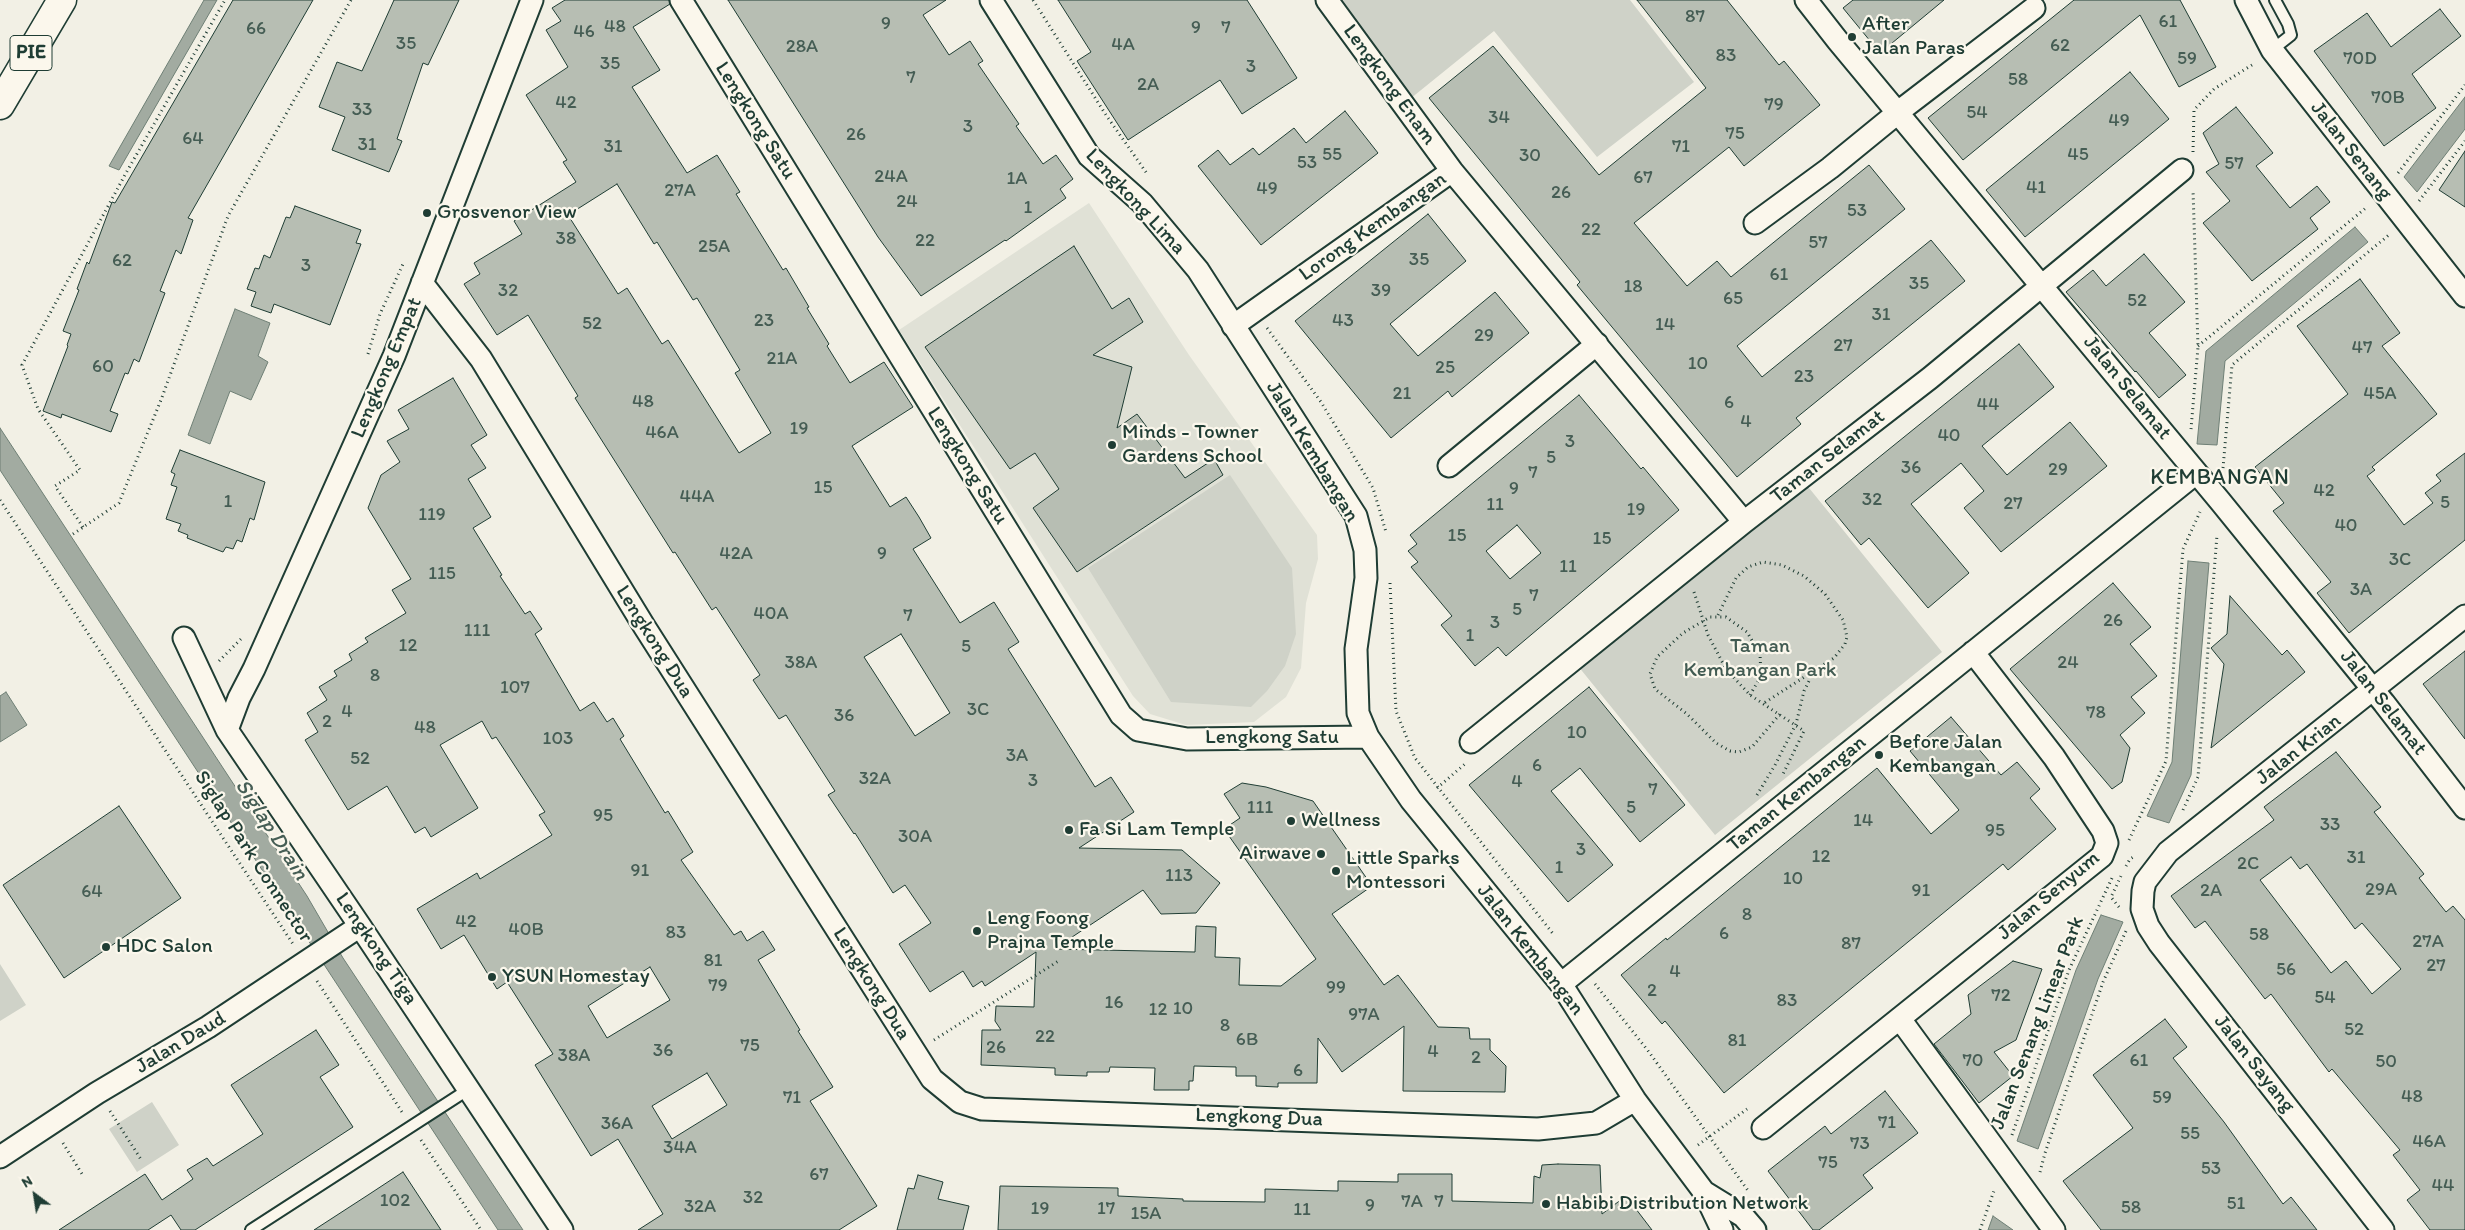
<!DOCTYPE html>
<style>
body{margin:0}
#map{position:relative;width:2465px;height:1230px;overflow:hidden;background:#f2f0e5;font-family:Itim,sans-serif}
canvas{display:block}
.north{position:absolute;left:10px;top:1170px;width:50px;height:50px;-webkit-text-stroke:4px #fbf7ec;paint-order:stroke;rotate:329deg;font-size:14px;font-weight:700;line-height:20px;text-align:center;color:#1f3d34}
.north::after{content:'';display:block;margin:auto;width:18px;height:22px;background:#1f3d34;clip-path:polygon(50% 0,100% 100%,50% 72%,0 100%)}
</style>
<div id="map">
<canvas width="2465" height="1230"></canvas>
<div class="north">N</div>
</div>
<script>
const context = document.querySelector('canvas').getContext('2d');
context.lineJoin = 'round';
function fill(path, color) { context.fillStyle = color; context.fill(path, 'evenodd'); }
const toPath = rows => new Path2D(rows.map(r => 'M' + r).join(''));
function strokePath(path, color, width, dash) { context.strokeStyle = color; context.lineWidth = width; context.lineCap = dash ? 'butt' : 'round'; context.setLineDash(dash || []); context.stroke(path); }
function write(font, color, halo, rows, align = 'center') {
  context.font = font + ' Itim,sans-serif'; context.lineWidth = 4.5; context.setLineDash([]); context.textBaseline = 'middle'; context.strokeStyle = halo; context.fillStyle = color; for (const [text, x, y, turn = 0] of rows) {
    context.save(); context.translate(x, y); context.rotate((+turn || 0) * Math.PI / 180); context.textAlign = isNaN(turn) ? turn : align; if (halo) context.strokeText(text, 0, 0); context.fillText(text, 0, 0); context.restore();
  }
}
const built = toPath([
 [1089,203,1189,355,1317,535,1318,559,1306,603,1301,668,1286,697,1254,722,1186,725,1150,714,1133,696,899,330]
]);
const green = toPath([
 [1325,0,1630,0,1694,82,1597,157,1494,31,1405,103],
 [1230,475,1292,568,1296,634,1285,666,1267,691,1251,707,1171,702,1088,568],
 [1805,483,1942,652,1715,835,1578,666],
 [0,964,26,1005,0,1021],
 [152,1102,179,1145,137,1172,109,1129]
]);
const water = toPath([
 [204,0,217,0,119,170,109,166,204,0],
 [2465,97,2465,129,2417,192,2404,177,2465,97],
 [2355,227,2368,242,2225,361,2217,445,2197,444,2206,351,2355,227],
 [235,309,270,323,258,356,268,362,251,400,230,391,210,444,188,435,235,309],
 [0,428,307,896,343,958,523,1230,498,1230,0,470,0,428],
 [2188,561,2209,563,2191,775,2169,823,2147,816,2172,762,2188,561],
 [6,692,27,725,0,742,0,696,6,692],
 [2101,915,2123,922,2098,979,2038,1149,2017,1141,2076,970,2101,915],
 [1993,1216,2013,1230,1988,1230,1993,1216]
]);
const building = toPath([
 [233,0,313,0,188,218,193,220,181,254,176,250,160,291,165,293,139,362,134,359,128,374,125,373,110,411,118,414,111,432,62,414,61,418,43,411,68,346,67,345,71,334,63,331,79,290,77,289,87,262,89,264,112,202,115,203,233,0],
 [394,0,459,0,428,65,423,63,397,139,402,141,389,172,332,150,345,117,319,107,337,62,362,71,394,0],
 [565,0,669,0,670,4,633,27,660,70,632,87,687,173,717,155,740,192,736,194,783,270,786,268,809,307,807,308,829,344,827,346,850,383,884,362,913,407,852,446,890,507,906,497,919,517,931,538,913,549,960,623,994,602,1019,642,1008,649,1095,787,1111,777,1134,812,1079,848,1182,850,1220,883,1196,913,1161,914,1143,890,1054,949,1195,952,1196,926,1216,927,1215,957,1240,958,1239,985,1281,986,1316,959,1224,829,1240,818,1224,794,1242,783,1266,787,1313,801,1372,886,1332,914,1384,985,1398,975,1438,1027,1469,1028,1470,1039,1490,1039,1490,1050,1506,1066,1505,1092,1403,1091,1404,1026,1342,1072,1318,1038,1317,1083,1278,1083,1278,1087,1256,1086,1256,1076,1236,1076,1236,1067,1194,1066,1193,1081,1189,1081,1189,1090,1154,1090,1155,1068,1110,1067,1109,1072,1087,1072,1087,1076,1055,1075,1055,1068,981,1065,982,1030,1001,1030,995,1021,996,1006,1034,1007,1036,952,985,986,982,981,973,987,963,971,930,992,899,944,931,923,905,885,893,893,855,833,854,834,828,795,835,791,786,715,779,719,753,680,760,675,716,607,712,610,675,552,673,553,575,398,578,396,528,315,497,335,464,284,480,274,474,263,522,234,514,221,576,182,563,162,567,160,526,95,568,67,546,30,561,21,552,8,565,0],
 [617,184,654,244,657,242,693,300,697,298,740,370,735,373,771,433,739,453,668,340,662,344,627,288,618,294,568,215,617,184],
 [901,634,950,713,915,736,864,657,901,634],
 [728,0,946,0,923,15,949,55,970,41,983,61,978,64,1019,124,1016,126,1043,164,1056,155,1073,179,1060,189,1066,198,1006,241,1005,240,921,296,878,237,728,0],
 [1058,0,1247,0,1297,78,1242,114,1220,80,1128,140,1077,61,1091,52,1058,0],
 [1637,0,1727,0,1779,65,1784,61,1820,105,1744,166,1729,147,1634,223,1687,286,1717,261,1731,277,1869,165,1905,209,1737,346,1762,377,1931,240,1965,281,1796,418,1801,424,1737,477,1577,285,1580,282,1429,98,1493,46,1599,175,1706,88,1637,0],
 [1853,0,1944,0,1880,53,1843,8,1853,0],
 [2074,0,2180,0,2216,67,2179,87,2140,15,1963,160,1928,118,2074,0],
 [2440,9,2461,36,2412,74,2436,108,2384,146,2314,51,2367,13,2391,47,2440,9],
 [2130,72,2169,119,2025,237,1986,190,2130,72],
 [2236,107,2273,153,2256,166,2290,208,2317,186,2330,202,2310,218,2318,229,2252,281,2203,223,2230,201,2206,172,2219,164,2203,133,2236,107],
 [1345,111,1378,153,1261,245,1198,166,1218,150,1230,165,1253,148,1259,155,1294,128,1306,143,1345,111],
 [2465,151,2465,207,2439,190,2465,151],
 [295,206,361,230,356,243,361,244,330,325,274,304,271,313,251,306,256,292,247,289,255,268,259,269,264,255,270,258,286,217,290,218,295,206],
 [1428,214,1466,261,1390,324,1418,356,1495,292,1529,333,1452,397,1448,391,1391,438,1295,321,1428,214],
 [1074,246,1112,309,1129,298,1143,322,1093,355,1132,367,1117,428,1137,414,1185,478,1214,459,1223,475,1077,572,1033,508,1059,489,1035,453,1010,469,925,347,1074,246],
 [2144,254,2185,302,2149,333,2186,375,2159,398,2136,371,2135,372,2066,292,2093,270,2106,286,2144,254],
 [2360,279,2400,333,2382,346,2437,414,2372,467,2375,470,2367,476,2404,525,2433,503,2425,493,2441,481,2436,475,2465,453,2465,540,2349,633,2317,593,2331,582,2273,511,2284,503,2255,467,2348,394,2297,326,2360,279],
 [2019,344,2054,387,1982,446,2007,475,2070,422,2107,466,2001,552,1964,508,1984,491,1961,463,1911,504,1969,573,1928,608,1869,538,1861,545,1825,501,2019,344],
 [453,378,487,435,471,445,486,468,468,479,491,517,473,528,502,575,500,576,525,614,530,611,542,629,535,634,580,711,594,702,607,722,613,718,624,736,620,739,665,813,668,811,693,852,681,860,734,935,741,931,747,941,763,931,775,950,758,960,800,1030,798,1031,833,1087,810,1101,877,1206,839,1230,638,1230,663,1214,618,1139,591,1156,535,1065,553,1054,507,982,497,989,464,935,441,949,417,909,477,873,480,879,552,835,539,815,545,812,496,737,492,739,482,721,440,745,478,808,431,837,425,827,415,833,387,786,348,810,305,740,318,732,307,713,327,700,319,687,337,676,334,671,352,660,349,654,368,642,365,638,406,613,392,590,411,579,368,508,381,475,400,462,387,441,409,429,398,410,453,378],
 [650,967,670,1000,607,1038,588,1006,650,967],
 [707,1073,727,1105,672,1139,652,1106,707,1073],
 [1579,395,1641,469,1643,467,1679,510,1506,656,1498,647,1475,666,1441,625,1452,616,1411,567,1418,562,1408,551,1417,544,1410,535,1579,395],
 [1517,525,1541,553,1510,579,1486,551,1517,525],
 [180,450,265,482,254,520,250,518,242,542,237,540,233,549,226,547,223,552,187,538,188,535,178,531,181,524,166,519,177,487,171,485,175,474,171,472,180,450],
 [2113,583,2151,627,2130,644,2157,676,2131,697,2145,713,2120,735,2130,748,2122,782,2112,789,2010,669,2113,583],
 [2230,596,2282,655,2287,650,2305,672,2211,748,2224,664,2211,648,2227,634,2230,596],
 [2465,651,2465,739,2423,684,2465,651],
 [1589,687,1685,805,1640,842,1580,768,1551,791,1613,865,1568,902,1469,785,1589,687],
 [1951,717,2001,775,2017,762,2040,789,2030,798,2056,829,2008,870,2003,864,1724,1093,1665,1021,1662,1024,1621,975,1666,938,1667,940,1877,768,1931,834,1959,810,1910,751,1951,717],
 [2336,752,2381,807,2374,812,2424,874,2419,878,2446,912,2453,906,2465,920,2465,1230,2430,1230,2407,1200,2420,1190,2393,1155,2400,1150,2332,1069,2329,1072,2271,994,2265,999,2205,921,2195,928,2171,896,2274,820,2264,807,2336,752],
 [2291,857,2300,869,2307,864,2355,929,2362,923,2401,969,2372,994,2346,961,2331,973,2260,880,2291,857],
 [119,806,181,898,64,978,3,885,119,806],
 [2013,961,2042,969,2016,1040,1994,1052,2013,1076,1979,1103,1934,1044,1971,1014,1968,995,2013,961],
 [2165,1019,2187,1047,2173,1058,2224,1122,2283,1204,2291,1197,2317,1230,2101,1230,2063,1181,2133,1128,2093,1075,2165,1019],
 [316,1030,339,1065,320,1077,353,1127,195,1230,181,1230,171,1215,148,1230,59,1230,145,1174,162,1200,193,1179,187,1170,207,1158,213,1166,263,1134,231,1085,316,1030],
 [1885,1091,1918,1133,1863,1175,1873,1188,1819,1230,1813,1230,1768,1171,1825,1126,1831,1134,1885,1091],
 [1558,1164,1600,1165,1602,1214,1626,1196,1652,1230,998,1230,1000,1186,1118,1188,1118,1196,1183,1199,1183,1201,1265,1202,1265,1189,1338,1191,1338,1181,1398,1182,1398,1174,1452,1174,1452,1201,1533,1203,1534,1176,1540,1178,1542,1165,1558,1164],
 [403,1172,441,1230,314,1230,368,1195,403,1172],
 [918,1175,943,1182,938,1199,969,1206,963,1230,897,1230,908,1188,914,1189,918,1175]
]);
const path = toPath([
 [1033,0,1106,115,1148,175],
 [2193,152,2194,110,2214,89,2255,63],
 [2398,173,2465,85],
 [2419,201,2465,141],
 [1267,328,1321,402,1373,488,1386,532],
 [2198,346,2367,207],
 [368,354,380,314,403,264],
 [2191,429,2198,347,2193,190],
 [2223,468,2232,365,2390,234],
 [0,500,293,944],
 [83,527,55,486,80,470,38,409,22,365,126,173,225,0],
 [73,534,119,503,161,400,228,216,351,0],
 [1390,583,1396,711,1415,758,1554,935],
 [1694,592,1708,635,1726,669,1750,695,1804,731,1782,776],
 [1718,615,1736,578,1748,567,1763,562,1782,565,1804,576,1825,594,1843,620,1847,637,1845,644,1834,658,1764,703],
 [219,661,241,639],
 [1750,695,1761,676,1760,654,1747,632,1726,617,1710,617,1683,633,1657,657,1650,674,1655,689,1687,714,1716,743,1730,751,1739,752,1752,747,1780,714],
 [1437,788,1465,764],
 [1757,795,1775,765,1796,724,1804,691,1813,673],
 [2183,810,2198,777,2217,535],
 [2129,840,2166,761,2183,549,2200,512],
 [2126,866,2130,859,2135,856],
 [2119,907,2111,897,2121,876],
 [317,981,402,1112],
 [1595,984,1649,1052,1749,1192],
 [934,1040,1060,960],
 [110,1111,142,1161],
 [2012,1135,2069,970,2112,878],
 [421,1140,481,1230],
 [63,1143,82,1174],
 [1698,1145,1747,1109],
 [2040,1172,2045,1153,2103,982,2126,931],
 [1980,1230,1995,1188]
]);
const lane = toPath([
 [2272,50,2291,35,2288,24,2275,0],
 [251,1230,469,1089]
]);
const street = toPath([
 [681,0,1121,715,1138,730,1187,739,1368,737],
 [991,0,1089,156,1142,203,1198,270,1356,516,1365,550,1366,578,1356,649,1358,713,1368,737,1411,800,1561,984,1635,1100,1704,1192,1722,1230],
 [1327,0,1452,171,1744,522],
 [1806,0,1838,41,2220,501,2384,703,2465,808],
 [2246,0,2272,50,2465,296],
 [1755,223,1830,168,1906,106,2034,8],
 [422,283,481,359,644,626,932,1079,960,1102,982,1109,1538,1129,1596,1123,1635,1100],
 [1233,326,1452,171],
 [1449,466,1597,344],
 [184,638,227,730,360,926,562,1230],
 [227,730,239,698,254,669,394,356,532,0],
 [1471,742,1744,522,1930,378,2182,170],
 [1561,984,2196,473],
 [1900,1019,2054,1230],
 [1763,1128,2102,856,2107,843,2103,831,2054,757,1973,652],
 [0,1157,97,1093,208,1027,360,926],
 [1704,1192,1743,1216,1755,1230],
 [2383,1230,2159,943,2148,926,2142,909,2143,891,2145,882,2168,852,2465,616]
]);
const highway = toPath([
 [0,105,62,0]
]);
const markers = [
 [1852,37,5,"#1f3d34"],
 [427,213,5,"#1f3d34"],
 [1112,445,5,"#1f3d34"],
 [1879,755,5,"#1f3d34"],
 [1291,821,5,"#1f3d34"],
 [1069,830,5,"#1f3d34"],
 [1321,854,5,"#1f3d34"],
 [1336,871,5,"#1f3d34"],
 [977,931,5,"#1f3d34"],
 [106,947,5,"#1f3d34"],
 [492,977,5,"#1f3d34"],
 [1546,1204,5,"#1f3d34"]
];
const numberNames = [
 ["87",1695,17],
 ["61",2168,22],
 ["9",886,24],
 ["48",615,27],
 ["9",1196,28],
 ["7",1226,28],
 ["66",256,29],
 ["46",584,32],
 ["35",406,44],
 ["4A",1123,45],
 ["62",2060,46],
 ["28A",802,47],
 ["83",1726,56],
 ["59",2187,59],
 ["70D",2360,59],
 ["35",610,64],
 ["3",1251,67],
 ["7",911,78],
 ["58",2018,80],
 ["2A",1148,85],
 ["70B",2388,98],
 ["42",566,103],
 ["79",1774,105],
 ["33",362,110],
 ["54",1977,113],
 ["34",1499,118],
 ["49",2119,121],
 ["3",968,127],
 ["75",1735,134],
 ["26",856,135],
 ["64",193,139],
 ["31",367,145],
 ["31",613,147],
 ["71",1681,147],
 ["55",1332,155],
 ["45",2078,155],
 ["30",1530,156],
 ["53",1307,163],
 ["57",2234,164],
 ["24A",891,177],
 ["67",1643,178],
 ["1A",1017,179],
 ["41",2036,188],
 ["49",1267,189],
 ["27A",680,191],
 ["26",1561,193],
 ["24",907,202],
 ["1",1028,208],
 ["53",1857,211],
 ["22",1591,230],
 ["38",566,239],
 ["22",925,241],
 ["57",1818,243],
 ["25A",714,247],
 ["35",1419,260],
 ["62",122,261],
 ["3",306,266],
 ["61",1779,275],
 ["35",1919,284],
 ["18",1633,287],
 ["32",508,291],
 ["39",1381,291],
 ["65",1733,299],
 ["52",2137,301],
 ["31",1881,315],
 ["23",764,321],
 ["43",1343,321],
 ["52",592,324],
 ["14",1665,325],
 ["29",1484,336],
 ["27",1843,346],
 ["47",2362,348],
 ["21A",782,359],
 ["10",1698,364],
 ["60",103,367],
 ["25",1445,368],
 ["23",1804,377],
 ["21",1402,394],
 ["45A",2380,394],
 ["48",643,402],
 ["6",1729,403],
 ["44",1988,405],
 ["4",1746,422],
 ["19",799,429],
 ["46A",662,433],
 ["40",1949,436],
 ["3",1570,442],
 ["5",1551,458],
 ["36",1911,468],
 ["29",2058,470],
 ["7",1533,473],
 ["15",823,488],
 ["9",1514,489],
 ["42",2324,491],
 ["44A",697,497],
 ["32",1872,500],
 ["1",228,502],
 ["5",2445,503],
 ["27",2013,504],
 ["11",1495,505],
 ["19",1636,510],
 ["119",432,515],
 ["40",2346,526],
 ["15",1457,536],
 ["15",1602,539],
 ["42A",736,554],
 ["9",882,554],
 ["3C",2400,560],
 ["11",1568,567],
 ["115",442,574],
 ["3A",2361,590],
 ["7",1534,596],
 ["5",1517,610],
 ["40A",771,614],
 ["7",908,616],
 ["26",2113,621],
 ["3",1495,623],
 ["111",477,631],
 ["1",1470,636],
 ["12",408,646],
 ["5",966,647],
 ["38A",801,663],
 ["24",2068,663],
 ["8",375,676],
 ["107",515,688],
 ["3C",978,710],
 ["4",347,712],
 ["78",2096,713],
 ["36",844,716],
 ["2",327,722],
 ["48",425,728],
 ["10",1577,733],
 ["103",558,739],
 ["3A",1017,756],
 ["52",360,759],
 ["6",1537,766],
 ["32A",875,779],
 ["3",1033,781],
 ["4",1517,782],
 ["7",1653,790],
 ["111",1260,808],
 ["5",1631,808],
 ["95",603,816],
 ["14",1863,821],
 ["33",2330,825],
 ["95",1995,831],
 ["30A",915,837],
 ["3",1581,850],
 ["12",1821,857],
 ["31",2356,858],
 ["2C",2248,864],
 ["1",1559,868],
 ["91",640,871],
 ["113",1179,876],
 ["10",1793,879],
 ["29A",2381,890],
 ["91",1921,891],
 ["2A",2211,891],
 ["64",92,892],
 ["8",1747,915],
 ["42",466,922],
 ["40B",526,930],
 ["83",676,933],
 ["6",1724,934],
 ["58",2259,935],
 ["27A",2428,942],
 ["87",1851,944],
 ["81",713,961],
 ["27",2436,966],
 ["56",2286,970],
 ["4",1675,972],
 ["79",718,986],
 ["99",1336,988],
 ["2",1652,991],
 ["72",2001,996],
 ["54",2325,998],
 ["83",1787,1001],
 ["16",1114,1003],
 ["10",1183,1009],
 ["12",1158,1010],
 ["97A",1364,1015],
 ["8",1225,1026],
 ["52",2354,1030],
 ["22",1045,1037],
 ["6B",1247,1040],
 ["81",1737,1041],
 ["75",750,1046],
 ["26",996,1048],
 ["36",663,1051],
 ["4",1433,1052],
 ["38A",574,1056],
 ["2",1476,1058],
 ["70",1973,1061],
 ["61",2139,1061],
 ["50",2386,1062],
 ["6",1298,1071],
 ["48",2412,1097],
 ["71",792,1098],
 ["59",2162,1098],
 ["71",1887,1123],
 ["36A",617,1124],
 ["55",2190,1134],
 ["46A",2429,1142],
 ["73",1860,1144],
 ["34A",680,1148],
 ["75",1828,1163],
 ["53",2211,1169],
 ["67",819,1175],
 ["44",2443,1186],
 ["32",753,1198],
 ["102",395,1201],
 ["7A",1412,1202],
 ["7",1439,1202],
 ["51",2236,1204],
 ["9",1370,1206],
 ["32A",700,1207],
 ["58",2131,1208],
 ["19",1040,1209],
 ["17",1106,1209],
 ["11",1302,1210],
 ["15A",1146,1214]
];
const shields = [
 [31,53,42]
];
const shieldNames = [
 ["PIE",31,53]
];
const poiNames = [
 ["After",1862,25],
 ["Jalan Paras",1862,49],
 ["Grosvenor View",437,213],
 ["Minds - Towner",1122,433],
 ["Gardens School",1122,457],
 ["Before Jalan",1889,743],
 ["Kembangan",1889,767],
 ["Wellness",1301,821],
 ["Fa Si Lam Temple",1079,830],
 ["Airwave",1311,854,"right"],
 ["Little Sparks",1346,859],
 ["Montessori",1346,883],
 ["Leng Foong",987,919],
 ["Prajna Temple",987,943],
 ["HDC Salon",116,947],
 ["YSUN Homestay",502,977],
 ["Habibi Distribution Network",1556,1204]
];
const streetNames = [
 ["Lengkong Enam",1389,85,54],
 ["Lengkong Satu",755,121,58],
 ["Jalan Senang",2351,151,52],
 ["Lengkong Lima",1135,202,47],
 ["Lorong Kembangan",1373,227,-35],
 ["Lengkong Empat",387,368,-67],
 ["Jalan Selamat",2127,388,51],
 ["Jalan Kembangan",1312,452,59],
 ["Taman Selamat",1828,457,-38],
 ["Lengkong Satu",967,466,58],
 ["Lengkong Dua",654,642,58],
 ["Jalan Selamat",2383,703,52],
 ["Lengkong Satu",1272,738],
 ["Jalan Krian",2299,750,-38],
 ["Taman Kembangan",1797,794,-39],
 ["Siglap Park Connector",253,857,57],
 ["Jalan Senyum",2049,896,-40],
 ["Lengkong Tiga",376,949,56],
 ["Jalan Kembangan",1530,950,52],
 ["Lengkong Dua",871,984,58],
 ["Jalan Senang Linear Park",2038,1023,-69],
 ["Jalan Daud",181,1043,-31],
 ["Jalan Sayang",2254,1064,52],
 ["Lengkong Dua",1259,1118,2]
];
const parkNames = [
 ["Taman",1760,647],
 ["Kembangan Park",1760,671]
];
const neighbourhoodNames = [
 ["KEMBANGAN",2220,478]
];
const waterNames = [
 ["Siglap Drain",271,830,57]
];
fill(built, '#e0e1d6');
fill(green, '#cfd2c8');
fill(water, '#a2aba1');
strokePath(water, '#6e7f75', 1);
fill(building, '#b7beb3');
strokePath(building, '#1f3d34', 1);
strokePath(lane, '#1f3d34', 14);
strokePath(street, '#1f3d34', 25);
strokePath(highway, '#1f3d34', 31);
strokePath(path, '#1f3d34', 3, [1, 4]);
strokePath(lane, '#fbf7ec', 10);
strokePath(street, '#fbf7ec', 21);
strokePath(highway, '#fbf7ec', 28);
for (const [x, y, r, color] of markers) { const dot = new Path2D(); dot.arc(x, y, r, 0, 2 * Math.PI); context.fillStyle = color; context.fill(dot); strokePath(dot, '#fbf7ec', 2); }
write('19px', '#455d54', null, numberNames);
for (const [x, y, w] of shields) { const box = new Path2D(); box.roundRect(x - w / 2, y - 17.5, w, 35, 4); context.fillStyle = '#fbf7ec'; context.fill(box); strokePath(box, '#1f3d34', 1); }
write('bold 20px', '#1f3d34', null, shieldNames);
write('21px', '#1f3d34', '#fbf7ec', poiNames, 'left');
write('21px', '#1f3d34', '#fbf7ec', streetNames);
write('21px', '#425b52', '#fbf7ec', parkNames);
context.letterSpacing = '1px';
write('22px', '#1f3d34', '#fbf7ec', neighbourhoodNames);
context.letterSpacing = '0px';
write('italic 22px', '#465e55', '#fbf7ec', waterNames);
</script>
